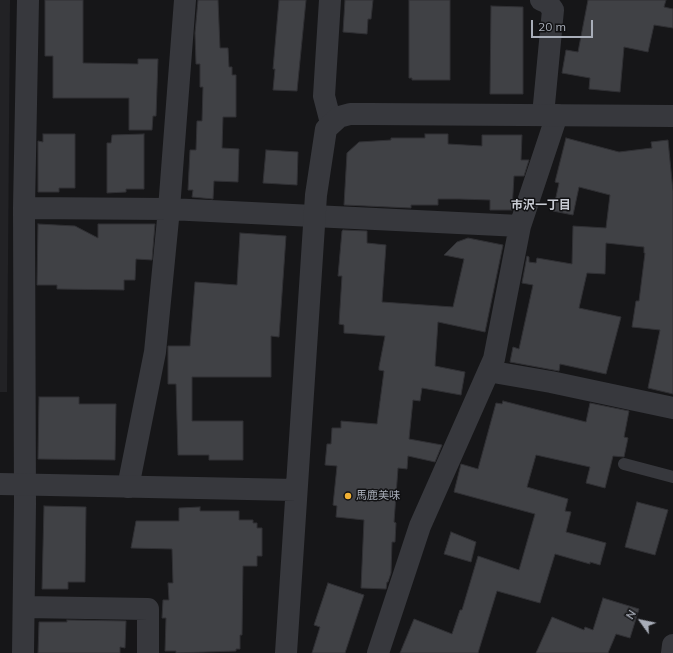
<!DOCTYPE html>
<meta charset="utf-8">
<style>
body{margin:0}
#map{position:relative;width:673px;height:653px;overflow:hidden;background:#161618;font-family:Mulish,sans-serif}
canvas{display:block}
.north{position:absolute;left:621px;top:601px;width:40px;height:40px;-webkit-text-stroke:3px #111113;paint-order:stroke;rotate:303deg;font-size:11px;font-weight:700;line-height:16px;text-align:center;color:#a8adb8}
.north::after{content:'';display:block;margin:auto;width:14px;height:18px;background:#a8adb8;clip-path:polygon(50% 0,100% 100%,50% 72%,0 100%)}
.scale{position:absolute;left:531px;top:20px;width:62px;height:18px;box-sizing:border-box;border:2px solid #a8adb8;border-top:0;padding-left:5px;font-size:12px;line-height:14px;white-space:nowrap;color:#a8adb8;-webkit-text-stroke:3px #111113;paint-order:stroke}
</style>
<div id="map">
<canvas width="673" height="653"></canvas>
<div class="north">N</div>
<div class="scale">20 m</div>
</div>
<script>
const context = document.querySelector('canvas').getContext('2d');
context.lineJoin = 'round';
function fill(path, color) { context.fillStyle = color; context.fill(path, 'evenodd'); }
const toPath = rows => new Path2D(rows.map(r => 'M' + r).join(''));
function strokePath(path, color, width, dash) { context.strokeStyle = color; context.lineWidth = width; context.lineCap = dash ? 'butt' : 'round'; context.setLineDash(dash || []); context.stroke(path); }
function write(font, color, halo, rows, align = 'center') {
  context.font = font + ' Mulish,"Noto Sans JP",sans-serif'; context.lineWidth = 3; context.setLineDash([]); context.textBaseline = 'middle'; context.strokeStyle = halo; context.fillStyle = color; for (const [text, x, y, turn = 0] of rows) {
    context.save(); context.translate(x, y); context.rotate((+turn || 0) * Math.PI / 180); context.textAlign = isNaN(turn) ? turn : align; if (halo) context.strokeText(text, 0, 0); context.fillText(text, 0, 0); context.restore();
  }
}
const built = toPath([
 [0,0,10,0,7,392,0,392]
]);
const building = toPath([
 [45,0,83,0,83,63,138,64,138,59,158,59,156,116,153,116,152,130,129,130,129,98,53,98,53,56,45,56,45,0],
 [198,0,218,0,220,48,228,48,229,67,232,67,232,75,236,75,236,117,223,117,222,148,239,149,238,182,214,181,213,199,192,197,193,190,188,190,190,150,196,150,197,121,202,121,203,87,200,87,200,64,196,64,195,33,198,0],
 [279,0,306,0,297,91,273,90,275,69,273,69,279,0],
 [345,0,373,0,371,19,368,19,367,34,343,32,345,0],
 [409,0,450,0,450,80,412,80,412,78,409,78,409,0],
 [588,0,666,0,664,7,673,9,673,28,654,25,648,52,624,47,620,92,589,89,590,78,562,73,566,50,578,52,588,0],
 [491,6,523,7,523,94,490,94,491,6],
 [43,134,75,134,75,188,59,188,59,192,38,192,38,141,43,142,43,134],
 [144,134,144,189,126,189,126,192,107,193,107,143,111,143,112,135,144,134],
 [425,134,448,134,448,144,482,146,482,135,522,135,521,160,529,160,524,176,514,176,512,210,490,210,490,200,459,199,438,199,438,205,411,205,411,208,344,205,347,153,359,142,391,140,391,138,425,138,425,134],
 [566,138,619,152,652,148,651,142,668,140,673,191,673,394,648,388,660,330,632,327,636,301,639,301,645,253,644,253,644,247,606,243,605,274,587,273,579,308,621,317,606,374,560,364,559,371,510,362,513,347,519,349,533,285,522,283,527,256,529,257,529,262,536,263,537,258,572,264,573,226,606,228,610,195,579,187,573,215,553,211,559,183,555,182,566,138],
 [266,150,298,152,297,185,263,183,266,150],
 [38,224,75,226,98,238,98,224,155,224,152,260,136,259,135,280,124,280,124,290,57,289,57,285,37,285,38,224],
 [343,230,367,231,367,243,386,245,382,302,453,307,464,259,444,255,457,242,468,238,503,245,485,332,438,322,435,366,465,372,461,395,422,388,420,401,413,400,409,439,442,445,435,462,408,456,407,469,398,468,394,522,396,523,395,542,392,542,391,573,388,582,387,582,386,589,361,588,364,520,336,517,337,506,333,505,337,466,325,465,327,444,331,444,332,428,341,428,341,421,377,424,384,371,379,370,379,367,385,336,344,333,344,325,339,324,342,276,338,276,342,231,343,230],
 [240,233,286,236,279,337,271,336,271,377,192,377,192,421,243,421,243,460,209,460,209,455,178,455,176,384,168,384,168,346,190,346,195,282,237,285,240,233],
 [39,397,79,397,79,404,116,404,115,460,38,459,39,397],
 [503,401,586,422,590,403,629,411,624,437,628,438,624,457,613,456,605,488,586,483,590,467,536,455,527,487,568,499,565,511,571,512,566,532,606,543,600,565,590,562,590,564,555,554,540,603,497,591,478,653,400,653,414,619,452,634,460,610,462,610,478,556,519,570,535,514,454,492,461,464,478,469,496,403,502,404,503,401],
 [637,502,668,510,655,555,625,547,637,502],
 [44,506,86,507,85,582,68,582,68,589,42,589,44,506],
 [200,507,200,511,239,511,239,520,253,520,253,523,257,523,257,528,262,528,262,556,257,556,257,566,243,566,242,635,240,635,240,649,236,649,236,651,176,653,176,651,165,651,166,618,162,618,163,600,169,600,168,583,173,583,172,549,131,548,136,521,179,521,179,508,200,507],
 [451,532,476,542,471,562,444,554,451,532],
 [328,583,364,595,345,653,312,653,320,627,314,625,328,583],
 [603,598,639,609,630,638,616,634,608,653,536,653,552,617,584,630,585,627,593,630,603,598],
 [67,620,126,621,125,648,120,647,120,653,38,653,39,622,67,622,67,620]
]);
const service = toPath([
 [624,464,673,477]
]);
const minor = toPath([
 [330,0,324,96,331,123],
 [541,0,548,3,553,10,543,115],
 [24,208,169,209,520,226],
 [490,369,499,373,551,382,673,408],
 [128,487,155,352,169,209,185,0],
 [24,607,148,609,148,653],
 [23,653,25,504,24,208,28,0],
 [378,653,420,526,494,359,520,226,557,115],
 [672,653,673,645]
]);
const tertiary = toPath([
 [0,484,296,490],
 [286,653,316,195,326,129,339,117,350,114,370,114,673,116]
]);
const markers = [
 [348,496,4,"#f2b134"]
];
const poiNames = [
 ["馬鹿美味",356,496]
];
const neighbourhoodNames = [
 ["市沢一丁目",541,205]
];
fill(built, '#222225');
fill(building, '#404145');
strokePath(building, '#303034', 1);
strokePath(service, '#37383d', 12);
strokePath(minor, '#37383d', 22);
strokePath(tertiary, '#37383d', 22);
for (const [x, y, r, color] of markers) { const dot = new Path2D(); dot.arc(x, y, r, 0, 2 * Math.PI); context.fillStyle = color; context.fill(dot); strokePath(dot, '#111113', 1.5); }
write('11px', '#a8adb8', '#111113', poiNames, 'left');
write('bold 12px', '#c9ccd4', '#111113', neighbourhoodNames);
</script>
